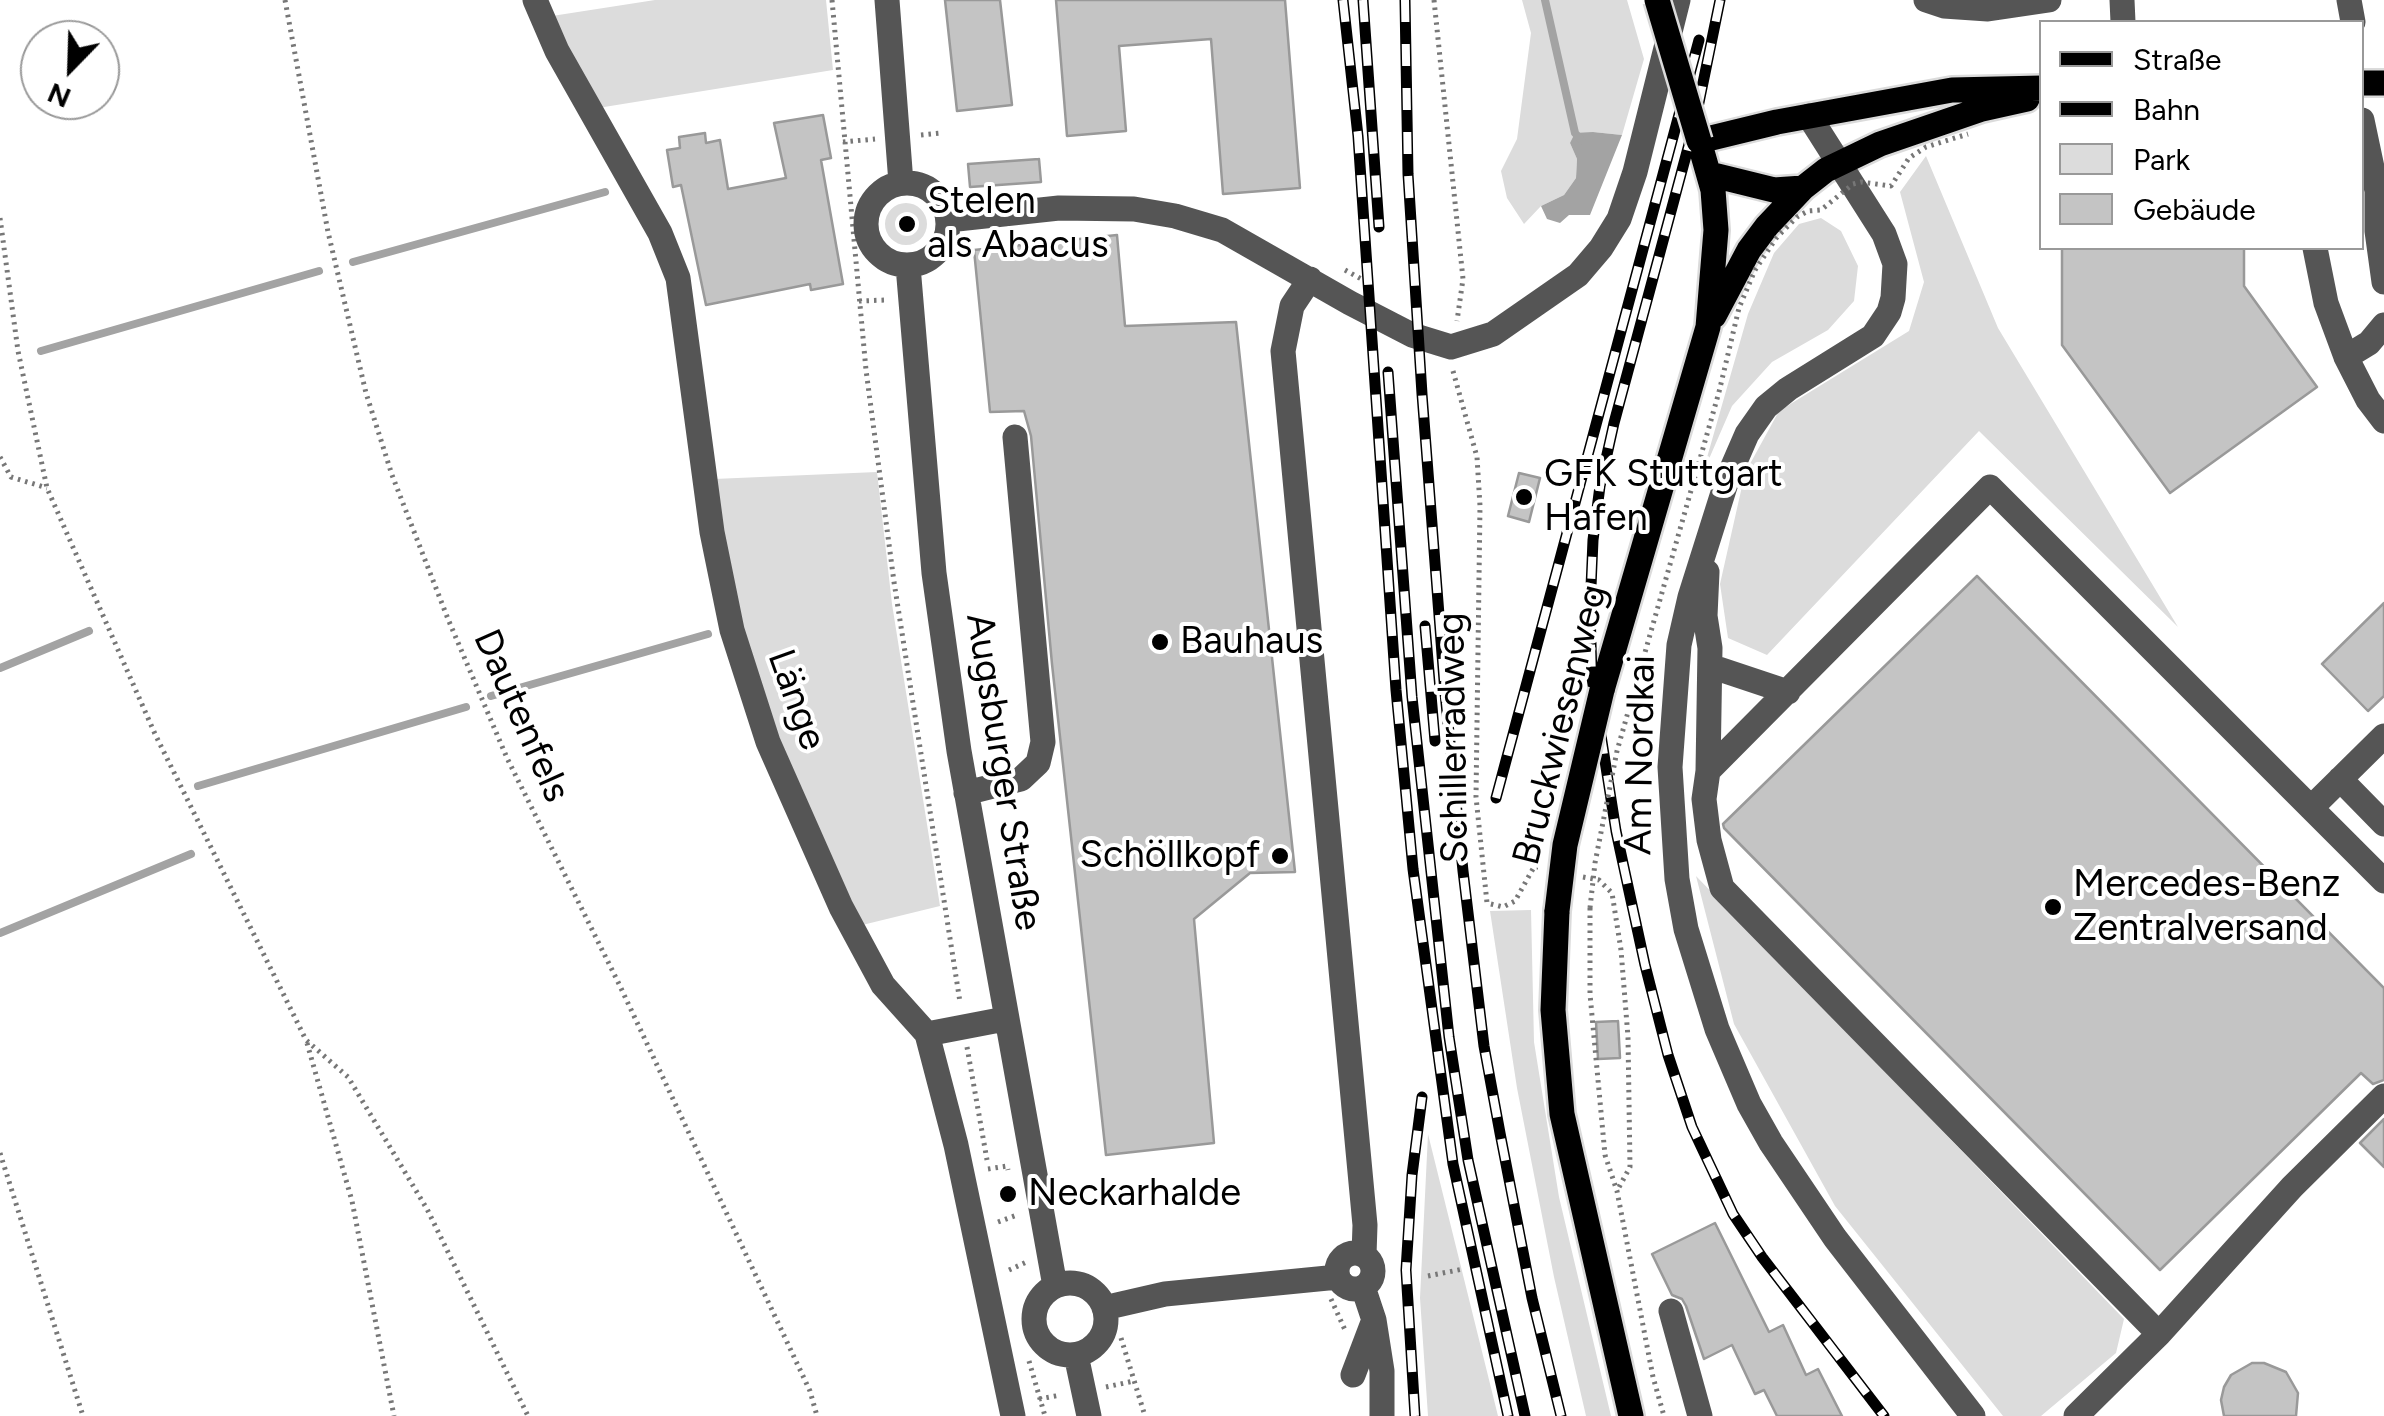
<!DOCTYPE html>
<meta charset="utf-8">
<style>
body{margin:0}
#map{position:relative;width:2384px;height:1416px;overflow:hidden;background:#fff;font-family:Figtree,sans-serif}
canvas{display:block}
.legend{position:absolute;left:2039px;top:20px;width:325px;height:230px;box-sizing:border-box;background:#fff;border:2px solid #999;margin:0;padding:12px 18px;list-style:none;font-size:30px;color:#000}
.legend li{display:flex;align-items:center;gap:20px;height:50px}
.legend b{width:50px;border:2px solid #999}
.north{position:absolute;left:20px;top:20px;width:100px;height:100px;box-sizing:border-box;background:#fff;border:2px solid #999;border-radius:50%;rotate:203deg;font-size:28px;font-weight:700;line-height:40px;text-align:center;color:#000}
.north::after{content:'';display:block;margin:auto;width:35px;height:45px;background:#000;clip-path:polygon(50% 0,100% 100%,50% 72%,0 100%)}
</style>
<div id="map">
<canvas width="2384" height="1416"></canvas>
<ul class="legend">
<li><b style="height:12px;background:#000"></b>Straße</li>
<li><b style="height:12px;background:#000"></b>Bahn</li>
<li><b style="height:28px;background:#dcdcdc"></b>Park</li>
<li><b style="height:28px;background:#c4c4c4"></b>Gebäude</li>
</ul>
<div class="north">N</div>
</div>
<script>
const context = document.querySelector('canvas').getContext('2d');
context.lineJoin = 'round';
function fill(path, color) { context.fillStyle = color; context.fill(path, 'evenodd'); }
const toPath = rows => new Path2D(rows.map(r => 'M' + r).join(''));
function strokePath(path, color, width, dash) { context.strokeStyle = color; context.lineWidth = width; context.lineCap = dash ? 'butt' : 'round'; context.setLineDash(dash || []); context.stroke(path); }
function write(font, color, halo, rows, align = 'center') {
  context.font = font + ' Figtree,sans-serif'; context.lineWidth = 8; context.setLineDash([]); context.textBaseline = 'middle'; context.strokeStyle = halo; context.fillStyle = color; for (const [text, x, y, turn = 0] of rows) {
    context.save(); context.translate(x, y); context.rotate((+turn || 0) * Math.PI / 180); context.textAlign = isNaN(turn) ? turn : align; if (halo) context.strokeText(text, 0, 0); context.fillText(text, 0, 0); context.restore();
  }
}
const green = toPath([
 [655,0,826,0,833,70,598,108,552,16],
 [1522,0,1627,0,1644,59,1622,135,1593,132,1570,143,1577,159,1576,178,1564,195,1541,206,1524,224,1507,198,1501,171,1517,139,1531,33],
 [1926,156,1998,328,2178,627,1979,431,1767,655,1728,638,1720,584,1745,473,1779,411,1909,331,1924,282,1900,192],
 '885 224a21 21 0 1 1 42 0a21 21 0 1 1-42 0Z',
 [1821,218,1841,231,1858,266,1854,301,1828,330,1772,362,1732,406,1702,475,1748,314,1774,253,1799,224],
 [877,472,892,604,940,906,850,928,742,652,714,479],
 [1696,876,2124,1319,2116,1353,2041,1416,2003,1416,1835,1206,1734,1024],
 [1531,910,1534,1042,1559,1197,1611,1416,1586,1416,1554,1277,1517,1088,1490,911],
 [1428,1134,1498,1416,1428,1416,1420,1298]
]);
const water = toPath([
 [1593,132,1622,135,1590,215,1569,215,1560,223,1547,219,1541,206,1564,195,1576,178,1577,159,1570,143,1575,133]
]);
const stream = toPath([
 [1545,0,1575,133,1581,140],
 [353,262,605,192],
 [41,351,319,271],
 [0,668,89,631],
 [491,696,708,634],
 [198,786,466,707],
 [0,933,191,854]
]);
const building = toPath([
 [945,0,1000,0,1012,105,957,111,945,0],
 [1056,0,1285,0,1300,188,1223,194,1211,39,1119,46,1126,131,1067,136,1056,0],
 [823,115,831,158,821,160,843,284,811,290,810,284,706,305,681,185,673,187,667,150,680,148,679,137,705,133,706,143,720,140,728,189,786,178,774,123,823,115],
 [1039,159,1041,182,970,187,968,164,1039,159],
 [1117,235,1125,326,1236,322,1295,872,1250,873,1194,919,1214,1143,1106,1155,1052,664,1031,436,1024,411,990,412,974,250,1117,235],
 [2062,248,2244,248,2244,286,2317,387,2170,493,2062,345,2062,248],
 [1519,473,1540,478,1529,522,1508,516,1519,473],
 [1977,576,2384,988,2384,1080,2373,1084,2361,1073,2160,1270,1724,828,1723,824,1977,576],
 [2384,603,2384,696,2368,711,2322,664,2384,603],
 [1618,1021,1620,1058,1598,1059,1596,1022,1618,1021],
 [2384,1119,2384,1167,2360,1143,2384,1119],
 [1715,1223,1769,1332,1783,1325,1806,1375,1818,1369,1842,1416,1777,1416,1764,1390,1755,1394,1732,1345,1704,1359,1686,1306,1682,1299,1672,1295,1652,1254,1715,1223],
 [2252,1363,2264,1363,2286,1372,2298,1393,2296,1416,2224,1416,2221,1400,2224,1387,2231,1375,2252,1363]
]);
const path = toPath([
 [285,0,328,232,366,393,392,475,448,619,507,758,619,984,810,1391,817,1416],
 [832,0,866,370,894,582,960,1002],
 [1434,0,1463,279,1457,321],
 [921,135,941,133],
 [843,142,875,139],
 [0,218,18,351,47,488,155,734,306,1040,348,1077,427,1209,528,1416],
 [1345,270,1365,281],
 [859,301,886,300],
 [1453,371,1477,457,1480,506,1476,797,1487,903,1503,907,1515,901,1534,867,1538,867],
 [0,457,11,477,47,488],
 [1583,877,1599,880,1612,893,1621,950,1628,1037,1630,1167,1617,1191],
 [1590,908,1590,994,1605,1155,1617,1191,1653,1377,1664,1416],
 [307,1043,352,1201,394,1416],
 [967,1047,987,1160],
 [0,1153,83,1416],
 [988,1169,1007,1166,1008,1170],
 [998,1222,1017,1215],
 [1009,1270,1029,1261],
 [1428,1276,1463,1269],
 [1331,1299,1345,1330],
 [1121,1338,1145,1416],
 [1029,1361,1045,1416],
 [1106,1387,1134,1381],
 [1039,1399,1061,1395]
]);
const minor = toPath([
 [535,0,557,51,660,233,678,278,712,532,732,630,768,742,841,907,883,985,927,1034,956,1145,1013,1416],
 [887,0,901,183],
 [1926,0,1944,6,1988,9,2049,0],
 [2122,0,2123,22],
 [2349,0,2353,22],
 [1809,116,1884,234,1895,264,1893,298,1889,312,1873,336,1788,389,1766,407,1747,434,1727,480,1690,597,1679,645,1670,767,1677,879,1686,929,1717,1029,1749,1104,1771,1143,1835,1238,1973,1416],
 [2362,120,2377,191,2377,231,2384,282],
 '866 224a41 41 0 1 1 82 0a41 41 0 1 1-82 0Z',
 [948,220,1059,208,1134,209,1175,216,1222,230,1350,303,1412,335,1451,347,1493,334,1578,275,1601,248,1619,219,1635,172,1678,0],
 [2315,248,2326,303,2346,357,2368,400,2384,421],
 [908,266,934,573,959,751,1055,1286],
 [1310,279,1292,306,1283,351,1365,1225,1364,1255],
 [2346,357,2369,343,2384,325],
 [1707,572,1705,616,1710,648,1708,771],
 [1710,666,1788,692],
 [2340,779,2384,824],
 [966,793,1021,779,1038,763,1043,742,1015,437],
 [2311,808,2384,736],
 [927,1034,1005,1019],
 '1337 1271a18 18 0 1 1 36 0a18 18 0 1 1-36 0Z',
 '1034 1319a36 36 0 1 1 72 0a36 36 0 1 1-72 0Z',
 [1363,1287,1374,1320,1382,1371,1382,1416],
 [1104,1308,1165,1294,1338,1277],
 [1671,1311,1700,1416],
 [2159,1334,1722,888,1709,840,1704,799,1708,771,1990,487,2384,881],
 [1076,1355,1089,1416],
 [1353,1375,1372,1325],
 [2076,1416,2159,1334,2292,1187,2384,1096]
]);
const major = toPath([
 [2362,83,2384,83],
 [1709,174,1774,190,1803,188],
 [1714,316,1749,250,1767,226,1803,188,1826,170,1880,144,1982,109,2027,99],
 [1602,690,1708,327,1716,230,1713,190,1699,141,1777,122,1952,90,2042,88],
 [1557,911,1553,1010,1562,1114,1631,1416]
]);
const rail = toPath([
 [1343,0,1358,136,1396,690,1413,869,1453,1164,1508,1416],
 [1363,0,1379,227],
 [1405,0,1408,174,1422,394,1445,693,1463,871,1484,1046,1500,1133,1532,1298,1561,1416],
 [1720,0,1695,122,1614,423,1600,486,1593,540,1590,610,1592,678,1616,831,1645,965,1668,1055,1692,1127,1733,1214,1762,1257,1884,1416],
 [1388,372,1412,697,1449,1037,1468,1160,1525,1416],
 [1425,626,1435,741],
 [1496,798,1699,40],
 [1415,1416,1406,1270,1412,1175,1422,1097]
]);
const pathBridge = toPath([
 [1590,908,1595,863,1617,751,1719,392,1739,308,1755,270,1777,237,1797,217,1808,211,1821,210,1853,184,1861,182,1891,186,1909,158,1926,147,1968,134]
]);
const majorBridge = toPath([
 [1657,0,1699,141],
 [1557,911,1565,845,1602,690]
]);
const markers = [
 [907,224,10,"#000"],
 [1524,497,10,"#000"],
 [1160,642,10,"#000"],
 [1280,856,10,"#000"],
 [2053,907,10,"#000"],
 [1008,1194,10,"#000"]
];
const poiNames = [
 ["Stelen",927,202],
 ["als Abacus",927,246],
 ["GFK Stuttgart",1544,475],
 ["Hafen",1544,519],
 ["Bauhaus",1180,642],
 ["Schöllkopf",1260,856,"right"],
 ["Mercedes-Benz",2073,885],
 ["Zentralversand",2073,929],
 ["Neckarhalde",1028,1194]
];
const streetNames = [
 ["Länge",796,700,70],
 ["Dautenfels",521,716,66],
 ["Bruckwiesenweg",1561,725,-76],
 ["Schillerradweg",1454,738,-91],
 ["Am Nordkai",1641,755,-89],
 ["Augsburger Straße",1003,772,81]
];
fill(green, '#dcdcdc');
fill(water, '#a3a3a3');
strokePath(stream, '#a3a3a3', 8);
fill(building, '#c4c4c4');
strokePath(building, '#999', 2.5);
strokePath(major, '#dbdbdb', 30);
strokePath(path, '#777', 5, [2.5, 5]);
strokePath(minor, '#555', 25);
strokePath(major, '#000', 25);
strokePath(rail, '#000', 11);
strokePath(rail, '#fff', 8, [22]);
strokePath(majorBridge, '#dbdbdb', 30, []);
strokePath(pathBridge, '#777', 5, [2.5, 5]);
strokePath(majorBridge, '#000', 25);
for (const [x, y, r, color] of markers) { const dot = new Path2D(); dot.arc(x, y, r, 0, 2 * Math.PI); context.fillStyle = color; context.fill(dot); strokePath(dot, '#fff', 4); }
write('38px', '#000', '#fff', poiNames, 'left');
write('38px', '#000', '#fff', streetNames);
</script>
